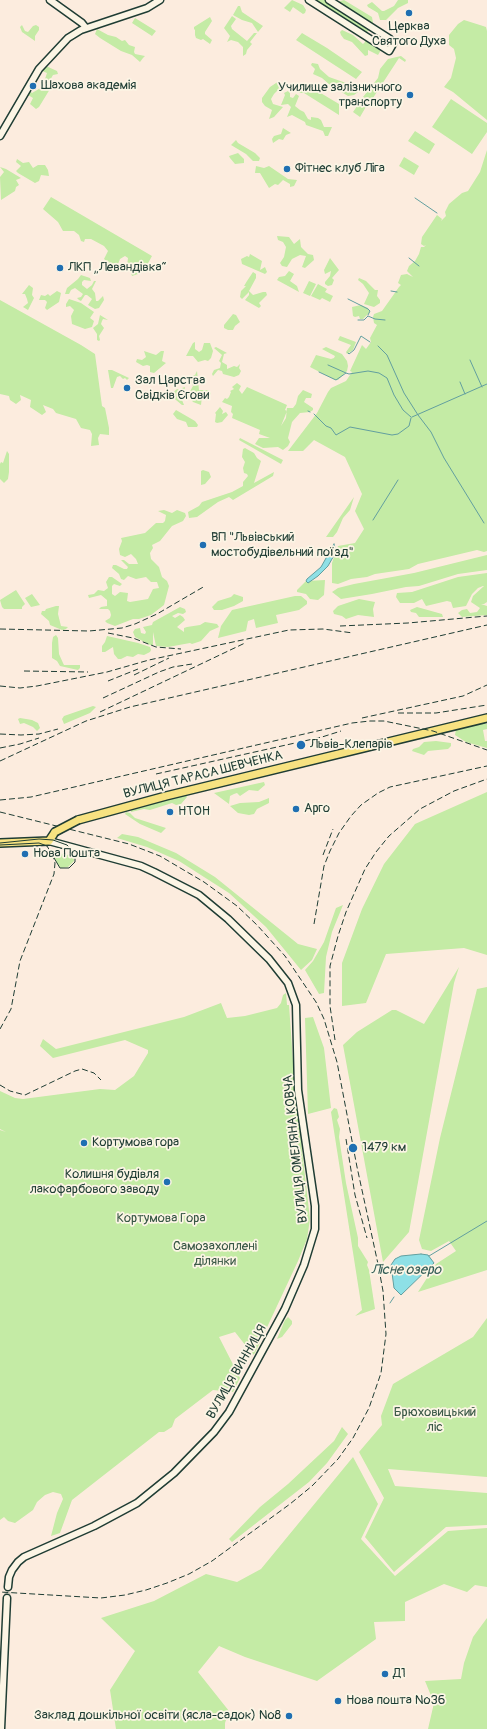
<!DOCTYPE html>
<meta charset="utf-8">
<style>
body{margin:0}
canvas{display:block;background:#fcecde}
</style>
<canvas width="487" height="1729"></canvas>
<script>
const context = document.querySelector('canvas').getContext('2d');
context.lineJoin = 'round';
function fill(path, color) { context.fillStyle = color; context.fill(path, 'evenodd'); }
const toPath = rows => new Path2D(rows.map(r => 'M' + r).join(''));
function strokePath(path, color, width, dash) { context.strokeStyle = color; context.lineWidth = width; context.lineCap = dash ? 'butt' : 'round'; context.setLineDash(dash || []); context.stroke(path); }
function write(font, color, halo, rows, align = 'center') {
  context.font = font + ' Pangolin,sans-serif'; context.lineWidth = 3.5; context.setLineDash([]); context.textBaseline = 'middle'; context.strokeStyle = halo; context.fillStyle = color; for (const [text, x, y, turn = 0] of rows) {
    context.save(); context.translate(x, y); context.rotate((+turn || 0) * Math.PI / 180); context.textAlign = isNaN(turn) ? turn : align; if (halo) context.strokeText(text, 0, 0); context.fillText(text, 0, 0); context.restore();
  }
}
const green = toPath([
 [292,0,303,5,306,10,305,13,303,14,293,7,290,12,284,8],
 [312,0,326,0,370,29,366,33],
 [344,0,372,17,373,23,370,24,338,3,340,1],
 [398,0,408,0,408,3,398,8,386,20,380,20,378,13,368,7,367,5,372,2,382,11,384,11,394,6],
 [238,6,240,6,242,12,263,26,258,32,252,23,242,20,233,15],
 [232,16,236,19,231,26,232,29,247,41,254,33,257,33,250,42,252,44,247,50,246,54,243,56,243,47,238,42,231,40,227,42,230,36,224,28],
 [210,17,212,21,205,32,205,34,212,40,210,44,203,39,201,40,196,38,195,35,195,30,194,29,194,27],
 [135,18,156,31,152,36,132,23],
 [464,20,483,26,486,27,487,31,487,120,453,92,444,87,451,78,456,58,454,49,449,45,449,35,458,24],
 [22,25,25,31,28,32,33,26,36,25,39,27,39,30,35,36,35,41,22,32,20,27],
 [97,29,108,35,116,37,122,41,125,40,129,45,135,47,134,52,135,54,145,56,143,58,140,62,132,55,121,51,100,38,95,34],
 [342,30,353,35,363,44,365,42,365,40,368,40,380,47,381,50,378,55,368,50,368,55,365,56,352,42,344,39,341,35,340,32],
 [302,33,327,48,362,72,356,79,296,40],
 [401,56,406,60,405,62,399,58,371,101,363,97,378,78,380,69,388,59],
 [312,63,318,64,320,69,329,77,349,84,358,86,358,92,354,95,348,96,330,85,322,78,313,74,315,69,311,65],
 [46,66,57,71,58,74,53,75,49,82,46,83,44,82,47,73,42,71],
 [279,81,282,86,274,94,271,99,273,104,283,107,274,117,269,119,272,110,265,106,262,102,262,98,270,87],
 [304,83,339,104,339,115,304,93,299,93,294,91],
 [44,86,50,89,39,107,36,109,30,104,33,98,28,95,29,90,32,93],
 [288,91,290,93,290,97,293,98,296,94,299,96,295,106,300,110,304,112,308,119,311,120,311,117,318,118,321,120,324,127,332,127,328,136,325,136,323,131,306,125,305,122,292,115,287,117,291,107,288,104,281,105,285,95,284,93],
 [451,99,487,123,487,132,472,154,432,127],
 [360,102,367,105,360,117,353,112],
 [283,128,291,133,286,135,283,140,279,139,273,143,272,139,274,136,281,134],
 [415,131,435,144,429,154,408,141],
 [236,140,238,143,255,153,260,158,259,161,253,161,246,154,231,145],
 [487,150,487,551,484,552,477,550,418,564,409,569,375,574,367,577,351,579,338,584,332,583,332,563,338,546,355,543,364,529,355,511,362,494,345,457,314,440,303,451,288,451,317,413,328,392,331,388,346,381,352,372,350,371,362,345,366,349,371,342,370,338,377,325,374,323,373,317,374,314,382,311,399,287,401,285,398,283,401,275,407,274,413,277,407,271,409,266,415,261,419,254,421,247,424,247,426,245,424,246,421,244,422,237,437,215,442,219,441,221,446,216,445,212,449,204,462,193,468,191,480,172],
 [238,153,244,159,244,163,235,164,230,158,229,156],
 [404,157,419,166,414,175,399,166],
 [17,159,23,163,29,162,33,168,38,165,45,165,48,170,49,176,41,175,39,181,35,183,18,173,16,171,21,166,16,162],
 [256,166,264,168,269,166,288,179,297,180,294,186,290,187,290,184,283,180,278,185,275,184,269,188,260,173,255,173],
 [0,167,6,169,21,178,16,180,19,185,16,187,15,191,1,200,0,177,4,172],
 [51,197,152,256,146,267,140,264,139,269,137,271,138,274,132,276,131,273,134,268,127,266,128,258,125,256,120,259,118,264,116,266,111,265,104,259,108,251,104,246,91,239,85,239,84,242,81,241,79,235,74,231,63,231,58,222,43,209],
 [277,236,289,237,294,244,300,239,301,247,308,254,313,255,314,260,305,268,302,267,306,256,300,255,292,259,287,267,282,266,280,263,284,257,286,247,283,242,278,240],
 [250,254,262,261,260,270,265,267,267,272,265,274,242,264,241,259,247,256,249,257],
 [330,258,339,270,332,278,334,280,332,285,328,286,325,284,325,282,330,276,331,271,325,274,324,270],
 [289,271,294,274,290,281,297,286,299,292,277,280,279,277,285,276],
 [253,272,256,274,256,278,249,291,253,295,263,292,266,292,267,295,259,303,261,306,259,308,245,300,249,295,249,292,242,299,240,297,241,291,246,286,244,286,247,281],
 [81,275,90,278,91,281,84,280,82,282,82,285,87,289,92,285,94,281,96,281,92,289,95,293,96,301,98,301,103,296,104,300,99,308,95,309,88,305,92,299,87,295,85,295,81,301,79,300,77,298,81,297,83,294,75,288,71,290,69,294,65,294,67,288,78,279],
 [359,278,366,281,375,290,378,290,377,296,380,300,380,303,374,307,364,304,369,293,363,284,358,280],
 [309,281,316,284,310,296,303,293],
 [318,284,327,289,325,292,333,296,330,302,322,298,320,300,311,296],
 [29,285,33,288,32,295,34,298,28,310,23,307,28,303,27,299,25,294,22,294],
 [57,291,61,293,59,302,47,310,45,308,47,302,45,300,39,300,41,295,45,296,48,294,50,296],
 [69,299,81,303,94,312,90,318,94,321,92,327,85,329,72,324,71,316,74,310,70,306,66,307,66,304],
 [0,300,81,345,95,354,102,406,105,408,109,428,109,435,100,434,98,438,99,445,91,446,92,434,90,430,81,428,76,419,56,413,53,409,43,405,46,412,42,415,30,407,31,400,20,395,21,400,16,404,10,400,9,396,0,394],
 [361,305,368,308,370,312,363,319,360,319,359,316,355,317,353,316,352,307],
 [233,314,236,315,240,322,235,326,233,330,228,330,224,328,224,325],
 [100,315,108,320,103,319,102,321,101,324,104,328,99,336,100,340,99,341,97,340,97,334,93,328,98,324],
 [340,336,356,342,353,350,347,354,346,352,351,345,338,340],
 [195,342,195,349,199,352,202,350,204,343,210,343,213,351,211,358,208,361,205,360,198,362,193,356,186,356,193,343],
 [216,347,227,353,224,354,222,362,227,365,227,369,234,366,237,367,240,364,239,368,241,371,239,375,234,377,223,374,222,371,218,370,213,376,212,374,214,370,220,368,221,363,219,361,222,355,214,348],
 [326,347,342,354,347,361,348,366,347,371,338,380,335,380,310,367,316,355,331,359,334,358,335,356,322,349],
 [144,351,156,355,161,351,164,351,162,361,166,363,154,373,150,372,150,366,147,365,143,366,136,362,137,359,142,360,146,357],
 [108,370,112,370,129,378,127,380,125,378,123,379,120,376,117,377,113,388,111,388],
 [197,371,199,390,208,390,211,393,210,395,202,396,201,405,193,402,190,398,188,397,182,400,184,405,182,405,170,395,177,389,181,390,182,388,185,387,184,393,187,395,189,393,193,386,190,380,190,377,195,375],
 [237,383,241,386,239,390,242,394,247,387,287,405,285,410,287,411,281,426,286,418,287,408,293,408,296,404,298,396,303,390,312,394,311,398,306,398,304,402,313,408,313,410,310,412,300,413,292,422,288,438,290,442,288,446,283,450,278,447,263,448,255,444,259,438,270,438,259,434,260,430,232,418,233,414,231,412,232,406,222,402,225,398,227,399,229,397,231,392,230,391,234,389,232,387],
 [220,407,223,411,222,414,226,412,228,415,222,422,217,423,215,422,216,414,215,413],
 [176,410,195,421,198,425,197,427,188,427,186,422,177,419,173,414],
 [240,438,283,460,281,464,239,440],
 [245,448,254,453,257,458,261,461,254,483,274,472,273,476,233,500,229,497,218,502,197,517,189,518,188,512,199,506,202,502,232,492,243,486,243,482,248,476,247,474,244,473,243,468,245,462,242,457,243,449],
 [7,451,9,454,9,472,8,479,4,483,0,479,0,464,1,462,3,463],
 [203,470,209,472,211,477,205,484,201,485,201,471],
 [354,497,350,510,343,518,337,532,333,537,326,537],
 [164,510,172,513,177,510,185,513,186,516,183,521,172,526,160,541,152,545,153,548,150,553,151,559,159,567,162,577,167,581,169,586,164,605,151,615,139,619,133,619,115,626,107,623,105,621,110,618,111,615,110,611,108,609,99,609,101,607,107,606,107,600,101,595,89,598,88,595,94,594,98,590,104,591,108,588,106,582,109,577,112,577,122,584,120,586,114,584,112,586,112,594,115,596,120,592,128,593,127,601,130,602,148,599,153,589,159,588,157,582,151,582,146,577,136,579,128,576,124,580,121,579,119,574,112,568,113,565,116,565,124,569,127,569,128,567,121,560,124,560,129,564,138,564,136,559,131,554,125,557,120,555,119,549,122,541,121,538,145,533,156,523,163,523,165,521,166,515,158,511],
 [487,555,487,570,458,574,419,586,406,587,372,594,341,599,332,592,338,588,354,584,414,573],
 [487,573,487,602,484,604,481,604,487,606,487,615,462,617,458,613,462,610,467,609,470,613,477,612,480,608,471,602,473,596,484,586,483,586,478,588,472,594,466,606,453,608,451,602,447,601,426,606,422,599,414,603,400,603,396,597,397,593,412,592,458,577],
 [325,580,324,595,318,600,310,599,306,594,297,592,297,590,306,581],
 [16,590,25,604,22,607,22,609,4,609,2,607,0,600],
 [32,594,40,605,31,607,25,598],
 [234,594,243,597,243,601,234,606,222,610,214,610,212,607,218,601,231,597],
 [295,596,301,596,307,601,307,604,299,610,276,615,278,623,256,628,254,619,248,621,246,631,218,638,221,626,232,610],
 [359,599,375,602,373,609,374,617,358,615,346,619,342,616,334,614,333,611,338,606],
 [56,606,59,606,58,614,61,626,68,627,66,629,62,630,50,625,49,621,41,614,42,611,45,611,46,609],
 [180,607,185,609,186,612,183,614,178,613,172,616,175,618,180,615,183,617,185,620,177,627,184,632,184,628,187,627,200,625,205,622,217,624,219,627,210,631,201,641,192,644,190,643,168,647,156,646,153,632,153,645,150,645,135,637,133,632,135,629,140,628,141,633,145,634,146,632,143,627,152,625,153,622],
 [417,607,442,614,443,617,419,617,416,613,411,612,410,610],
 [56,635,58,638,59,654,63,663,64,665,80,665,80,668,78,670,60,666,57,661,52,658,52,643,53,637],
 [107,636,138,643,150,647,151,650,150,652,144,655,138,654,133,657,127,656,121,659,118,659,114,654,113,647,105,652,102,652,102,646,105,642],
 [93,706,96,707,90,713,64,724,62,719,64,716],
 [20,718,32,720,38,723,40,728,37,731,33,727,24,723,20,724,18,719],
 [478,722,487,724,487,729,483,730,485,741,487,741,487,748,466,742,455,735,456,729],
 [436,741,451,743,451,746,448,749,428,751,424,755,412,751,413,749,419,747,424,742],
 [264,782,265,785,258,791,249,790,240,796,237,793,234,794,230,796,229,804,214,793],
 [487,792,487,955,464,948,386,954,366,1003,342,1006,342,963,362,909,384,864,415,824],
 [186,794,187,797,181,804,176,805,172,803,150,810,144,809,131,812,131,809],
 [269,798,269,803,257,809,254,814,249,815,238,813,230,806,240,803,259,802],
 [126,812,130,813,135,818,166,828,161,833,140,824,125,814],
 [122,834,138,837,176,853,215,877,298,944,317,949,312,960,301,970,266,927,229,893,179,861,147,847,117,838],
 [52,852,74,856,74,861,68,867,61,868,57,863],
 [343,905,332,932,326,957,324,993,319,994,305,970,313,961,324,942,336,908],
 [459,967,454,983,409,1232,383,1262,343,1045,357,1032,392,1010,396,1010,424,1024],
 [487,987,487,1270,418,1292,436,1264,456,1251,449,1241,431,1251,422,1249,419,1240,440,1138,477,989],
 [286,993,287,1005,289,1005,295,1090,310,1219,307,1239,298,1261,255,1353,253,1355,235,1332,219,1337,240,1378,233,1392,213,1390,175,1419,172,1427,164,1432,159,1432,72,1500,60,1533,51,1536,57,1513,63,1499,61,1494,53,1492,45,1495,37,1502,33,1510,15,1523,8,1521,4,1517,0,1520,0,1130,6,1132,0,1129,0,1091,15,1098,23,1099,100,1089,115,1090,134,1076,148,1053,148,1050,125,1040,53,1058,40,1046,43,1039,56,1049,184,1017,221,1003,227,1018,245,1016,277,1008,281,1003,283,995],
 [313,1017,324,1048,331,1108,308,1114,305,1018],
 [334,1108,337,1109,339,1117,337,1120,340,1129,339,1137,346,1183,358,1238,358,1246,368,1262,367,1265,369,1270,375,1309,355,1316,362,1310,331,1112],
 [288,1317,292,1321,292,1324,282,1337,277,1339,285,1320],
 [487,1318,487,1477,388,1469,395,1486,487,1493,487,1525,446,1527,394,1572,365,1537,384,1498,359,1452,382,1425,381,1416,393,1384,473,1337],
 [342,1427,348,1434,327,1463,309,1482,232,1542,229,1539,260,1507,288,1484,334,1441],
 [353,1457,378,1504,361,1539,395,1576,448,1531,487,1528,487,1587,475,1585,467,1592,444,1584,405,1602,405,1621,374,1622,376,1639,317,1681,245,1657,219,1646,198,1672,229,1711,225,1723,225,1729,116,1729,110,1690,135,1651,101,1618,154,1601,206,1574,237,1582,261,1569],
 [487,1618,487,1729,428,1729,434,1703,425,1681,461,1679,464,1663,473,1637]
]);
const water = toPath([
 [334,544,336,552,328,566,318,576,308,583,306,581,307,579,321,567,334,544],
 [421,1254,428,1255,434,1263,401,1295,394,1288,391,1265,395,1259,401,1256,421,1254]
]);
const stream = toPath([
 [415,198,437,213],
 [409,258,419,266],
 [391,291,397,292],
 [348,299,368,309,370,311,368,315],
 [358,320,364,320,368,316,375,319,385,320],
 [378,346,387,355,404,393,418,415,431,432,444,458,484,523],
 [348,353,349,354,354,350,361,336,370,342],
 [470,360,482,387],
 [328,365,346,373],
 [319,372,336,380,346,373,349,374,368,371,379,373,387,378,394,395,403,410,411,417],
 [460,382,465,394],
 [308,411,310,412],
 [314,414,326,426,331,428,336,435,350,427,392,435,398,434,409,426,411,418],
 [412,417,487,384],
 [373,520,398,480],
 [429,1256,487,1221],
 [390,1303,394,1297]
]);
const secondaryTunnel = toPath([
 [7,1598,8,1587]
]);
const secondary = toPath([
 [50,0,82,23,86,28],
 [309,0,389,51,393,44,390,39,329,0],
 [0,136,39,69,68,38,81,30,147,8,160,0],
 [8,1587,9,1577,12,1570,18,1562,24,1557,94,1526,137,1503,174,1473,214,1432,229,1412,285,1309,304,1265,315,1229,315,1206,298,1090,296,1005,288,983,269,959,228,919,199,895,154,872,141,866,49,841],
 [1,1729,7,1598]
]);
const primary = toPath([
 [78,820,166,796,487,718],
 [0,843,49,841,55,832]
]);
const tram = toPath([
 [0,843,39,839,53,840,67,845,72,850,75,857,75,862,69,868,60,868,47,846,39,843,0,845]
]);
const rail = toPath([
 [340,626,408,623,487,616],
 [0,629,89,631,122,628,135,624,157,614,205,586],
 [108,633,133,638,156,647,181,649],
 [24,671,88,672],
 [134,675,169,658],
 [108,681,138,669],
 [0,686,20,688,37,686,107,672,149,660,289,630,323,629,353,633],
 [103,698,159,672,173,667,192,664],
 [100,712,245,643],
 [398,713,436,713,487,705],
 [362,718,463,696,487,685],
 [0,734,21,735,39,734,58,729],
 [0,748,20,744,39,738],
 [0,761,86,721,130,707,487,625],
 [156,774,322,737,341,731],
 [0,800,31,797,352,723,370,721,384,721,433,731,487,750],
 [0,812,129,844,160,856,204,882,237,906,257,925,285,956,316,1002,324,1019,337,1062,357,1167,378,1264,383,1291,386,1334,381,1373,369,1408,353,1438,338,1459,312,1486,290,1504,212,1561,189,1574,167,1583,146,1590,125,1595,101,1598,0,1592],
 [323,855,333,829],
 [314,924,324,866,330,851,339,833,351,816,361,805,378,793,390,787,487,766],
 [0,1029,11,1009,20,961,54,874,55,863,53,856],
 [335,1040,330,1006,330,966,338,936,346,912,365,869,376,852,389,836,420,809,454,791,487,779],
 [0,1085,10,1091,25,1095,75,1071,82,1069,94,1073,101,1080],
 [346,1139,355,1195,367,1238]
]);
const primaryBridge = toPath([
 [55,832,78,820]
]);
const markers = [
 [409,13,4,"#1f6fb2"],
 [33,86,4,"#1f6fb2"],
 [410,95,4,"#1f6fb2"],
 [287,169,4,"#1f6fb2"],
 [60,268,4,"#1f6fb2"],
 [127,388,4,"#1f6fb2"],
 [203,545,4,"#1f6fb2"],
 [301,745,5,"#1f6fb2"],
 [296,809,4,"#1f6fb2"],
 [170,812,4,"#1f6fb2"],
 [25,854,4,"#1f6fb2"],
 [84,1143,4,"#1f6fb2"],
 [353,1148,5,"#1f6fb2"],
 [167,1182,4,"#1f6fb2"],
 [385,1674,4,"#1f6fb2"],
 [338,1701,4,"#1f6fb2"],
 [289,1716,4,"#1f6fb2"]
];
const poiNames = [
 ["Церква",409,27,"center"],
 ["Святого Духа",409,42,"center"],
 ["Шахова академія",41,86],
 ["Училище залізничного",402,88,"right"],
 ["транспорту",402,103,"right"],
 ["Фітнес клуб Ліга",295,169],
 ["ЛКП „Левандівка“",68,268],
 ["Зал Царства",135,381],
 ["Свідків Єгови",135,396],
 ["ВП \"Львівський",211,538],
 ["мостобудівельний поїзд\"",211,553],
 ["Львів-Клепарів",310,745],
 ["Арго",304,809],
 ["НТОН",178,812],
 ["Нова Пошта",33,854],
 ["Кортумова гора",92,1143],
 ["1479 км",362,1148],
 ["Колишня будівля",159,1175,"right"],
 ["лакофарбового заводу",159,1190,"right"],
 ["Д1",393,1674],
 ["Нова пошта №36",346,1701],
 ["Заклад дошкільної освіти (ясла-садок) №8",281,1716,"right"]
];
const streetNames = [
 ["ВУЛИЦЯ ТАРАСА ШЕВЧЕНКА",203,775,-14],
 ["ВУЛИЦЯ ОМЕЛЯНА КОВЧА",296,1149,-96],
 ["ВУЛИЦЯ ВИННИЦЯ",237,1372,-60]
];
const parkNames = [
 ["Кортумова Гора",161,1219],
 ["Самозахоплені",215,1247],
 ["ділянки",215,1262],
 ["Брюховицький",435,1413],
 ["ліс",435,1428]
];
const waterNames = [
 ["Лісне озеро",406,1270]
];
fill(green, '#c4eba5');
fill(water, '#8ee0e6');
strokePath(water, '#629f9f', 1);
strokePath(stream, '#629f9f', 1);
strokePath(secondaryTunnel, '#d0c9bc', 6, [6, 3]);
strokePath(secondary, '#1f3d34', 9);
strokePath(primary, '#1f3d34', 10);
strokePath(secondary, '#fcf5e5', 6);
strokePath(primary, '#f7e281', 7);
strokePath(tram, '#1f3d34', 1);
strokePath(rail, '#1f3d34', 1, [6, 3]);
strokePath(primaryBridge, '#1f3d34', 10, []);
strokePath(primaryBridge, '#f7e281', 7);
for (const [x, y, r, color] of markers) { const dot = new Path2D(); dot.arc(x, y, r, 0, 2 * Math.PI); context.fillStyle = color; context.fill(dot); strokePath(dot, '#fcf5e5', 1.5); }
write('13px', '#1f3d34', '#fcf5e5', poiNames, 'left');
write('13px', '#1f3d34', '#fcf5e5', streetNames);
write('13px', '#385745', '#fcf5e5', parkNames);
write('italic 14px', '#355e58', '#fcf5e5', waterNames);
</script>
